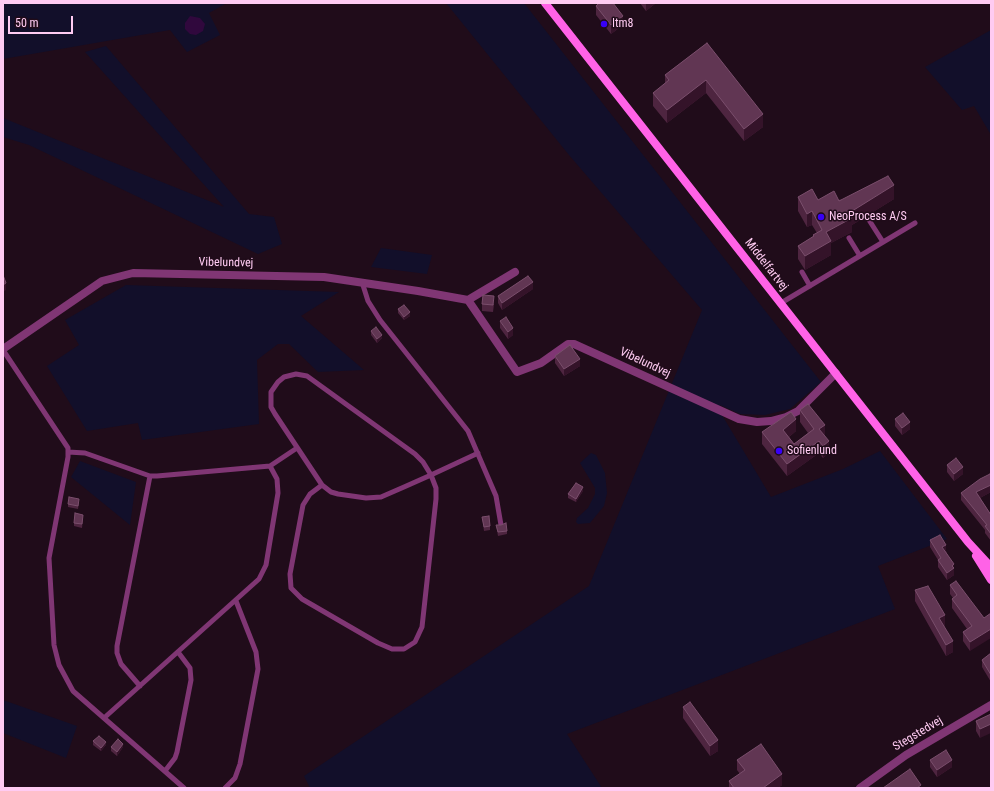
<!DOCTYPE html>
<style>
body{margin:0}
#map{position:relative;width:994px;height:791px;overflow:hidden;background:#200c1a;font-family:"Roboto Condensed",sans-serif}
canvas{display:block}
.frame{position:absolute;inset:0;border:4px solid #ffcbf2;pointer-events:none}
.scale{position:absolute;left:8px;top:16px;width:65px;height:18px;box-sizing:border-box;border:2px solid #ffcbf2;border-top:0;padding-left:5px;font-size:12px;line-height:14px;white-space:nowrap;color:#ffcbf2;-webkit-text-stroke:3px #200c1a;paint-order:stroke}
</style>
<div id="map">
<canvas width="994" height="791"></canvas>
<div class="frame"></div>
<div class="scale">50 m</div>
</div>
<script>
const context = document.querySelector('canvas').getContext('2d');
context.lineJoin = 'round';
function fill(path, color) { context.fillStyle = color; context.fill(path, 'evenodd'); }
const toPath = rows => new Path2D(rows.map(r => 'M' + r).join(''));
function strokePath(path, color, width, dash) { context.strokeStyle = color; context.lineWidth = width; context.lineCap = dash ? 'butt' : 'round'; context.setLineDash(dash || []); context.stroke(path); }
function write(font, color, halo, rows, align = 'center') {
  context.font = font + ' "Roboto Condensed",sans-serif'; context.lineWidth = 3; context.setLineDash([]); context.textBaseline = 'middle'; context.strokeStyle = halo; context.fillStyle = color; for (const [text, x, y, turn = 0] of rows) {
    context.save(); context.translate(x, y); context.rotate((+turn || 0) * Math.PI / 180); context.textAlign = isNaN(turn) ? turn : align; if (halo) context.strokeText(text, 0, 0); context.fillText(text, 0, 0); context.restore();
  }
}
const green = toPath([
 [3,3,227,3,209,13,220,35,187,52,170,30,3,59],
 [446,3,524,3,821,382,790,409,765,415,740,414,720,405,722,415,771,497,843,469,880,451,947,539,878,566,895,609,567,734,602,788,310,788,304,776,589,586,702,310,569,155],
 [991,30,991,135,974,106,962,110,925,67],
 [106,46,249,214,274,217,282,244,258,254,29,145,3,137,3,118,224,207,85,52],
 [381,248,432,255,427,274,371,267],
 [126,285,339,292,301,316,364,370,318,372,289,344,278,344,257,360,259,424,142,440,138,423,87,431,47,366,79,345,65,320],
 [591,453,596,455,605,473,607,493,604,506,590,523,578,524,576,522,577,518,588,508,595,494,595,488,580,463],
 [80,461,136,482,130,525,71,477],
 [3,700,77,726,66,758,3,733]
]);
const water = toPath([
 [190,16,200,18,205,24,203,31,196,35,190,34,185,29,185,23]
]);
const service = toPath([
 [869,220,883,242],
 [849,238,860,256],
 [802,272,810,286],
 [362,282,368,301,380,320,468,431,496,496,501,525],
 [781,303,915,223],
 [3,350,68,448,68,457,49,558,54,645,59,665,73,691,184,788],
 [68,452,85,453,150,476,157,476,270,466,297,448],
 [322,485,310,494,303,505,290,574,291,588,302,599,378,643,392,649,404,649,415,642,422,627,436,499,436,488,431,475,423,462,415,454,307,376,296,374,284,377,278,382,271,392,271,407,275,414,322,485,331,492,338,494,366,498,381,497,404,487,431,475,474,455,478,453],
 [140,686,121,664,117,653,117,646,150,476],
 [104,718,259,579,266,565,278,493,277,479,270,466],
 [165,771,175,758,177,752,191,680,190,668,178,652],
 [225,788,235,778,240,764,258,669,256,652,236,601]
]);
const minor = toPath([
 [468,300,517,372,541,363,568,344,574,344,739,419,757,422,771,421,786,417,798,411,836,373],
 [3,349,102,281,133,273,324,277,418,291,468,300,515,272]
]);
const tertiary = toPath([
 [860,788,906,755,991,705]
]);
const secondary = toPath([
 [545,3,968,542,991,567],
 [976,556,991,580]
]);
const wall = toPath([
 [599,3,614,3,613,4,623,25,611,34,596,15,596,6],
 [640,3,656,3,646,11],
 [707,43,763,127,744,141,706,93,667,123,653,106,653,93,665,84,665,75],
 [798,197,818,200,894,199,852,225,852,232,831,243,831,255,805,270,798,259,798,246,813,237,813,235,817,233,812,225,807,227,798,211],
 [533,289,502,310,498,303,498,296],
 [482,304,494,304,493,312,482,311],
 [398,309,410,316,404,320,398,313],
 [500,321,513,335,508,339,500,328],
 [371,331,382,338,377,343,371,335],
 [555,356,580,366,564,376,555,363],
 [800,410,825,436,829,453,823,458,819,453,787,476,762,444,762,432,796,431,789,437,794,444,808,433,800,422],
 [895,419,910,429,902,435,895,426],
 [947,465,963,474,954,481,947,472],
 [583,491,576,502,568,498,568,494],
 [991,492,980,498,991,515,991,541,985,533,985,530,961,500,961,493],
 [79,502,78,509,68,507,68,504],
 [482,517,490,526,490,530,484,531],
 [83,518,82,528,74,526,74,523],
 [496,525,507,531,507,534,498,536],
 [930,540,946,551,954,571,954,575,947,580,938,567,938,560,930,547],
 [950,585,984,618,970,651,963,641,963,632,967,629,952,608,952,599,953,598,950,594],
 [915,590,945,625,944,626,953,652,946,656,915,601],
 [991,653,991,682,982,667,982,660],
 [683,707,718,751,710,756,683,718],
 [991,714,980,738,976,731,976,721],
 [93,741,106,745,101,751,93,745],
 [111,747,123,747,117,756,111,751],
 [737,760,782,785,778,788,729,788,729,781,740,774,737,770],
 [930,760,952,767,937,777,930,767]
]);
const shadedWall = toPath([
 [646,3,656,3,646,11],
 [623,16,623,25,611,34,611,25],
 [706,80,706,93,667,123,667,110],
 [763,114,763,127,744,141,744,129],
 [894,185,894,199,852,225,852,232,831,243,831,255,805,270,805,256,826,232,849,213],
 [812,211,812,225,807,227,807,214],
 [533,282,533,289,502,310,502,303],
 [6,283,6,290,3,292,3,285],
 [410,312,410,316,404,320,404,317],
 [513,328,513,335,508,339,508,332],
 [382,335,382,338,377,343,377,339],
 [580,359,580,366,564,376,564,369],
 [796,419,796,431,783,442,783,430],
 [910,422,910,429,902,435,902,428],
 [825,425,825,437,819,429],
 [819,441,819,453,787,476,787,464],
 [829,441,829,453,823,458,823,446],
 [963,467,963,474,954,481,954,474],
 [991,485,991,492,976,500,976,492],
 [583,487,583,491,576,502,576,499],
 [946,545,946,552,942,547],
 [954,564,954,575,947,580,947,573,952,566],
 [945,615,945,625,939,629,939,618],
 [991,629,991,638,970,651,970,642],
 [953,641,953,652,946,656,946,645],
 [991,724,991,733,980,738,980,729],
 [718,740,718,751,710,756,710,746],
 [106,742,106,745,101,751,101,748],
 [123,744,123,747,117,756,117,752],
 [952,760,952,767,937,777,937,770],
 [782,774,782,785,778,788,763,788]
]);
const building = toPath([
 [599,3,613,3,623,16,611,25,596,6,599,3],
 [707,43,763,114,744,129,706,80,667,110,653,93,669,80,665,75,707,43],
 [888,176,894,185,849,213,852,218,826,232,831,241,805,256,798,246,814,236,813,235,822,230,819,224,812,211,807,214,798,197,812,189,818,200,834,191,839,201,888,176],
 [3,275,6,283,3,285,3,275],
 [528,276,533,282,502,303,498,296,528,276],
 [483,295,494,296,493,305,482,304,483,295],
 [404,305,410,312,404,317,398,309,404,305],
 [506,317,513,328,508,332,500,321,506,317],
 [376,327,382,335,377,339,371,331,376,327],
 [570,345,580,359,564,369,555,356,570,345],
 [808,404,825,425,819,429,829,441,823,446,819,441,787,464,762,432,791,412,796,419,783,430,794,444,814,429,800,410,808,404],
 [903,413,910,422,902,428,895,419,903,413],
 [956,458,963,467,954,474,947,465,956,458],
 [990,474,991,475,991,485,976,492,991,515,991,534,985,526,987,525,961,493,980,479,990,474],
 [576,483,583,487,576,499,568,494,576,483],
 [69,497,79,499,78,506,68,504,69,497],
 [75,513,83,515,82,524,74,523,75,513],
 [489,516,490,526,484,527,482,517,489,516],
 [506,523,507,531,498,532,496,525,501,525,506,523],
 [940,535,946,545,942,547,954,564,952,566,954,568,947,573,938,560,941,558,930,540,940,535],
 [956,581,984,618,991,613,991,629,970,642,963,632,972,626,952,599,957,595,950,585,956,581],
 [928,586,945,615,939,618,953,641,946,645,915,590,928,586],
 [991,653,991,675,982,660,991,653],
 [690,702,718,740,710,746,683,707,690,702],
 [991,714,991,724,980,729,976,721,991,714],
 [99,736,106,742,101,748,93,741,99,736],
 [118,739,123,744,117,752,111,747,118,739],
 [761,744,782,774,763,788,734,788,729,781,745,770,737,760,761,744],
 [946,750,952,760,937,770,930,760,946,750],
 [910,769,921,785,917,788,883,788,910,769]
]);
const markers = [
 [604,24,4,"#3800f6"],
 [821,217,4,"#3800f6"],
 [779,451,4,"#3800f6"]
];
const poiNames = [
 ["Itm8",612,24],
 ["NeoProcess A/S",829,217],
 ["Sofienlund",787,451]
];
const streetNames = [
 ["Vibelundvej",226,263,1],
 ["Middelfartvej",766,265,52],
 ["Vibelundvej",645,363,25],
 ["Stegstedvej",918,734,-31]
];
fill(green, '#120f2a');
fill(water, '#30083d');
strokePath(service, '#803674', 5);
strokePath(minor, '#803674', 8);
strokePath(tertiary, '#803674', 8);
strokePath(secondary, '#ff62e7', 8);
fill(wall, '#4e2540');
fill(shadedWall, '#341329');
fill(building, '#613653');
strokePath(building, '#7a4e6c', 1);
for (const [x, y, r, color] of markers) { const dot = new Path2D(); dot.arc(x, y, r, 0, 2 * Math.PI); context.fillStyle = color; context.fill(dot); strokePath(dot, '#200c1a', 1.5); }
write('12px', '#ffcbf2', '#200c1a', poiNames, 'left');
write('12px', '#ffcbf2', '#200c1a', streetNames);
</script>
